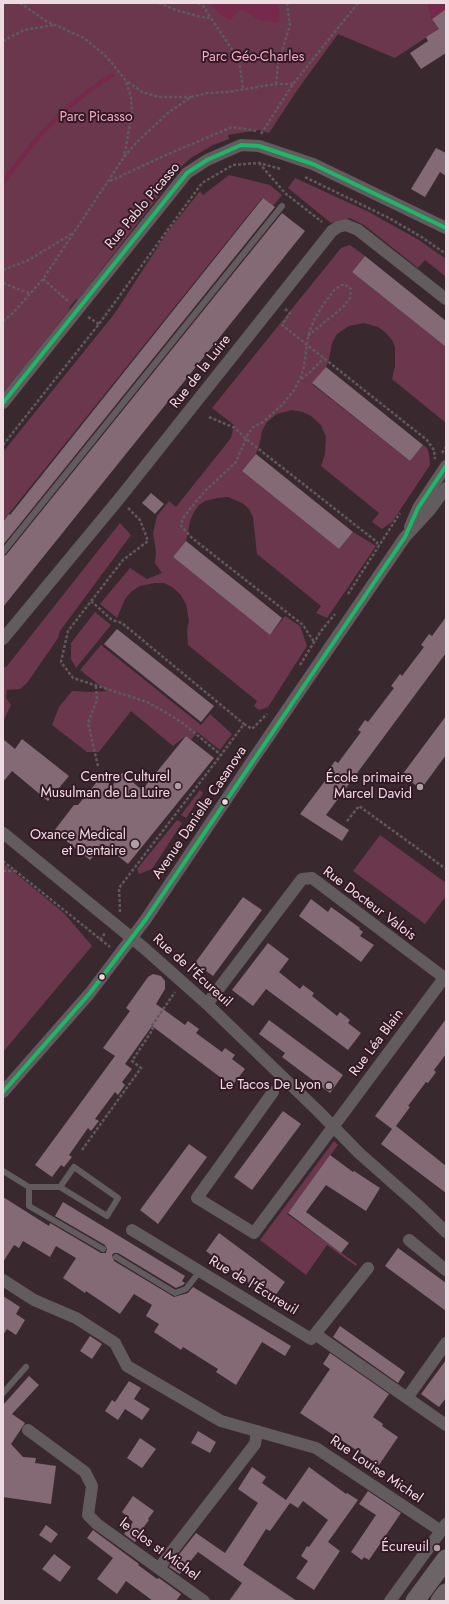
<!DOCTYPE html>
<meta charset="utf-8">
<style>
body{margin:0}
#map{position:relative;width:449px;height:1604px;overflow:hidden;background:#39292f;font-family:Jost,sans-serif}
canvas{display:block}
.frame{position:absolute;inset:0;border:4px solid #eedbe1;pointer-events:none}
</style>
<div id="map">
<canvas width="449" height="1604"></canvas>
<div class="frame"></div>
</div>
<script>
const context = document.querySelector('canvas').getContext('2d');
context.lineJoin = 'round';
function fill(path, color) { context.fillStyle = color; context.fill(path, 'evenodd'); }
const toPath = rows => new Path2D(rows.map(r => 'M' + r).join(''));
function strokePath(path, color, width, dash) { context.strokeStyle = color; context.lineWidth = width; context.lineCap = dash ? 'butt' : 'round'; context.setLineDash(dash || []); context.stroke(path); }
function write(font, color, halo, rows, align = 'center') {
  context.font = font + ' Jost,sans-serif'; context.lineWidth = 4; context.setLineDash([]); context.textBaseline = 'middle'; context.strokeStyle = halo; context.fillStyle = color; for (const [text, x, y, turn = 0] of rows) {
    context.save(); context.translate(x, y); context.rotate((+turn || 0) * Math.PI / 180); context.textAlign = isNaN(turn) ? turn : align; if (halo) context.strokeText(text, 0, 0); context.fillText(text, 0, 0); context.restore();
  }
}
const green = toPath([
 [3,3,428,3,432,19,439,29,395,58,338,34,298,89,269,133,259,130,228,135,229,139,213,145,191,158,183,165,77,301,76,299,69,308,70,309,3,394],
 [229,175,270,185,282,195,273,206,262,198,3,521,3,452,115,313,166,234,200,191,203,195],
 [295,178,369,212,419,240,446,259,446,277,425,260,418,268,364,225,350,218,331,223,288,188],
 [350,245,365,256,352,272,446,347,446,423,392,379,395,366,395,347,392,340,385,332,378,327,364,323,349,326,337,334,332,343,329,359,326,367,312,384,410,461,423,445,427,448,429,454,430,465,392,522,382,529,372,522,379,513,321,466,325,454,326,437,321,425,311,416,303,412,292,410,277,414,267,422,262,431,259,446,256,454,242,471,339,549,353,532,376,546,327,618,316,613,321,606,257,554,253,517,249,509,242,503,228,497,217,498,205,501,199,505,194,512,190,521,186,541,173,557,270,635,285,616,300,626,307,646,268,707,259,710,254,706,257,701,188,645,187,630,189,621,186,604,180,594,172,587,164,583,155,583,140,586,132,591,125,599,117,618,100,604,130,568,147,579,162,573,155,563,156,552,153,533,157,516,169,501,176,507,231,438,234,425,212,408,341,248],
 [120,523,131,535,60,631,58,638,27,683,20,689,7,690,6,698,11,705,3,722,3,668,7,666],
 [95,612,111,625,76,668,71,659,71,643],
 [101,645,201,725,210,714,232,734,220,750,197,732,191,740,186,736,173,746,131,711,99,752,87,752,52,725,59,707,72,691,93,692,107,691,80,670],
 [200,790,203,793,186,818,181,815],
 [177,820,182,823,152,869,139,874,137,869],
 [380,835,446,883,446,896,425,924,353,871],
 [3,863,65,914,92,946,3,1052],
 [334,1141,338,1145,287,1214,357,1264,356,1266,327,1245,306,1275,260,1240]
]);
const water = toPath([
 [210,3,278,3,280,19,277,23,258,20,248,12,240,10,230,20,220,14],
 [428,3,446,3,446,9,432,19]
]);
const stream = toPath([
 [3,182,38,137,65,110,87,92,112,75]
]);
const building = toPath([
 [446,9,446,53,421,69,410,53,428,41,426,37,439,29,432,19],
 [436,148,446,153,446,176,440,172,425,197,411,189],
 [263,198,275,207,3,545,3,522,9,514,10,515],
 [282,213,305,231,3,607,3,556,6,555],
 [365,256,446,321,446,347,352,272],
 [326,367,423,445,410,461,312,383],
 [256,454,353,532,339,549,242,471],
 [151,493,164,504,155,514,142,503],
 [186,541,282,618,270,635,173,557],
 [446,617,446,653,326,815,349,830,342,841,300,814,331,773,328,771,335,761,338,763,361,732,358,730,365,720,368,722,394,688,391,686,400,674,402,676,424,647,421,645,429,634,432,636],
 [117,629,214,706,201,722,104,644],
 [446,716,446,755,421,789,402,775],
 [186,736,214,758,128,864,103,844,90,860,54,831,74,805,78,805,100,778,103,781,104,779,112,786,122,773,142,790],
 [3,739,15,749,22,739,69,776,48,801,12,771,3,782],
 [243,897,262,910,213,976,195,963],
 [311,899,328,912,331,907,360,928,359,929,363,932,360,936,374,945,361,962,299,916],
 [268,943,289,959,279,972,300,989,303,985,314,993,312,996,337,1016,340,1012,350,1020,348,1023,361,1033,348,1050,266,989,253,1006,232,990],
 [153,974,161,976,165,981,165,989,156,1004,185,1025,188,1021,199,1029,196,1033,222,1052,225,1048,235,1055,232,1059,245,1069,232,1086,152,1026,125,1064,132,1069,122,1082,125,1085,118,1095,115,1092,95,1119,99,1121,91,1131,88,1128,69,1155,72,1157,64,1167,61,1165,52,1177,35,1165,115,1056,103,1048,130,1011,126,1008,148,977],
 [446,1019,446,1054,434,1070,436,1072,428,1083,426,1082,408,1106,410,1107,396,1126,446,1166,446,1193,381,1144,392,1129,375,1116],
 [269,1020,343,1075,330,1093,282,1057,285,1053,259,1034],
 [283,1111,301,1124,252,1190,234,1177],
 [189,1144,207,1157,158,1224,140,1210],
 [330,1155,353,1172,354,1171,380,1188,366,1211,326,1185,306,1212,349,1243,341,1253,288,1213],
 [3,1197,49,1226,50,1223,101,1253,106,1253,107,1249,105,1245,55,1216,63,1202,185,1276,182,1281,185,1283,183,1285,176,1288,118,1253,114,1253,112,1255,114,1261,174,1297,188,1293,193,1287,291,1346,285,1356,262,1342,236,1385,216,1372,218,1369,183,1347,181,1350,154,1332,159,1324,146,1316,152,1305,134,1294,120,1314,86,1291,85,1293,63,1278,76,1258,56,1246,50,1257,23,1241,19,1248,14,1245,3,1262],
 [219,1233,285,1282,272,1300,206,1251],
 [398,1248,446,1283,446,1311,385,1266],
 [3,1296,20,1307,16,1314,25,1320,16,1335,7,1329,3,1335],
 [340,1326,405,1372,398,1383,333,1337],
 [90,1336,102,1344,92,1359,80,1351],
 [330,1353,389,1394,373,1417,383,1424,382,1426,398,1437,379,1465,300,1413,330,1369,323,1364],
 [446,1360,446,1398,439,1407,421,1394],
 [29,1376,39,1385,12,1414,25,1423,11,1444,23,1457,36,1458,35,1463,56,1466,51,1504,3,1497,3,1405],
 [129,1381,141,1388,134,1399,150,1409,142,1420,125,1409,118,1420,105,1411,112,1400,115,1402],
 [198,1431,216,1442,210,1453,191,1443],
 [140,1438,156,1449,142,1468,127,1458],
 [252,1467,266,1477,262,1483,286,1500,309,1467,346,1494,347,1493,358,1500,328,1542,340,1551,314,1590,296,1578,308,1561,301,1556,307,1546,309,1547,328,1520,303,1501,298,1508,290,1503,270,1531,266,1529,243,1565,297,1601,229,1601,242,1583,198,1552,180,1574,169,1567,196,1533,225,1553,258,1503,238,1489],
 [368,1491,401,1513,369,1560,364,1557,362,1560,351,1552,376,1515,359,1504],
 [133,1496,154,1511,148,1519,149,1520,143,1528,145,1529,135,1542,124,1534,133,1522,122,1512],
 [46,1525,58,1534,51,1543,39,1535],
 [93,1530,139,1564,138,1565,157,1579,159,1578,181,1594,176,1601,153,1601,126,1581,117,1594,97,1579,113,1558,87,1538],
 [54,1554,71,1567,60,1582,42,1569]
]);
const path = toPath([
 [20,3,46,21,84,38,107,57,126,81,131,97,132,113,124,157],
 [159,3,176,10,201,17,211,18,239,60,243,88],
 [198,3,203,6,211,18],
 [3,6,4,3],
 [3,41,24,30,55,25],
 [128,82,142,92,159,97,191,97],
 [276,84,278,64,290,25,287,3],
 [261,134,293,84,358,3],
 [259,163,285,193,322,222],
 [305,177,387,217,420,236,446,254],
 [110,181,166,155,232,127,257,131],
 [3,270,29,260,73,233],
 [43,279,68,301],
 [3,283,31,294],
 [285,309,290,313,282,325,427,440,434,450,435,459],
 [88,317,99,324],
 [3,321,13,313,43,279,124,157,137,142,169,112,191,97,208,93,227,92,276,84,293,84],
 [308,336,343,307,350,298,351,289,344,284,335,289,323,305,314,320,308,336,304,367,300,379,294,390,283,404,263,422,253,427,248,434,236,462,206,490,194,504,183,518,181,526,192,538,303,625,314,642],
 [301,379,308,374,324,358],
 [209,417,235,428,246,439,377,542,377,547],
 [3,445,99,324,202,183,233,165,259,163,281,169],
 [442,453,446,447],
 [128,508,140,520,148,541,123,560,68,631,61,662,73,678,147,702,165,712,184,724,221,755,244,724,252,729,267,714],
 [348,594,400,513],
 [91,601,112,620,122,623,244,724],
 [300,665,321,631,335,614],
 [96,686,97,700,88,723,98,766],
 [347,821,359,806,446,869],
 [3,861,110,947],
 [3,871,15,871],
 [120,912,119,888,221,755],
 [100,940,106,932],
 [82,1150,141,1068,132,1061,153,1029,151,1027,175,992]
]);
const service = toPath([
 [3,552,282,206],
 [3,1171,29,1187,29,1206,103,1249],
 [29,1187,60,1187,107,1216,118,1198,74,1167,60,1187],
 [116,1257,175,1293,186,1289,200,1271],
 [3,1393,26,1367]
]);
const minor = toPath([
 [3,403,187,173,207,160,241,145,259,146,313,164,446,228],
 [410,527,418,508,446,466],
 [3,639,119,499,332,231,338,227,346,225,358,230,446,299],
 [3,833,144,948,207,1004,318,1111,359,1153,419,1206,446,1232],
 [207,1004,302,879,312,878,446,979],
 [3,1092,90,993,146,919,254,758,405,537,430,510,446,488],
 [273,1092,197,1198,254,1233,444,978],
 [132,1230,311,1339,368,1268],
 [409,1240,446,1270],
 [3,1280,34,1300,76,1318,115,1343,127,1366,221,1421,316,1448,441,1531],
 [315,1334,446,1425],
 [407,1398,446,1343],
 [28,1430,85,1472,92,1486,88,1515,97,1524,204,1601],
 [159,1568,255,1444,257,1431],
 [390,1601,446,1524]
]);
const primary = toPath([
 [415,1601,446,1559],
 [440,1601,446,1593]
]);
const bus1 = toPath([
 [3,403,187,173,207,160,241,145,259,146,313,164,446,228],
 [3,1092,90,993,146,919,405,537,418,508,446,466]
]);
const markers = [
 [178,786,4,"#af9da3"],
 [420,787,4,"#af9da3"],
 [225,802,3.5,"#eedbe1"],
 [135,844,5,"#af9da3"],
 [102,977,3.5,"#eedbe1"],
 [329,1086,4,"#af9da3"],
 [437,1548,4,"#af9da3"]
];
const parkNames = [
 ["Parc Géo-Charles",253,58],
 ["Parc Picasso",96,118]
];
const streetNames = [
 ["Rue Pablo Picasso",143,206,-50],
 ["Rue de la Luire",201,372,-52],
 ["Avenue Danielle Casanova",200,813,-56],
 ["Rue Docteur Valois",369,904,37],
 ["Rue de l'Écureuil",192,971,42],
 ["Rue Léa Blain",377,1043,-53],
 ["Rue de l'Écureuil",253,1286,31],
 ["Rue Louise Michel",376,1470,34],
 ["le clos st Michel",159,1550,36]
];
const poiNames = [
 ["Centre Culturel",170,778],
 ["Musulman de La Luire",170,794],
 ["École primaire",412,779],
 ["Marcel David",412,795],
 ["Oxance Medical",126,836],
 ["et Dentaire",126,852],
 ["Le Tacos De Lyon",321,1086],
 ["Écureuil",429,1548]
];
fill(green, '#6a374c');
fill(water, '#76294b');
strokePath(stream, '#76294b', 4.5);
fill(building, '#846a74');
strokePath(path, '#61595c', 2.5, [3, 2]);
strokePath(service, '#635c5f', 6);
strokePath(minor, '#635c5f', 12);
strokePath(primary, '#6d6468', 19);
strokePath(bus1, '#1ab867', 4);
for (const [x, y, r, color] of markers) { const dot = new Path2D(); dot.arc(x, y, r, 0, 2 * Math.PI); context.fillStyle = color; context.fill(dot); strokePath(dot, '#341924', 1.5); }
write('14px', '#f3aac5', '#341924', parkNames);
write('14px', '#eedbe1', '#341924', streetNames);
write('14px', '#eedbe1', '#341924', poiNames, 'right');
</script>
